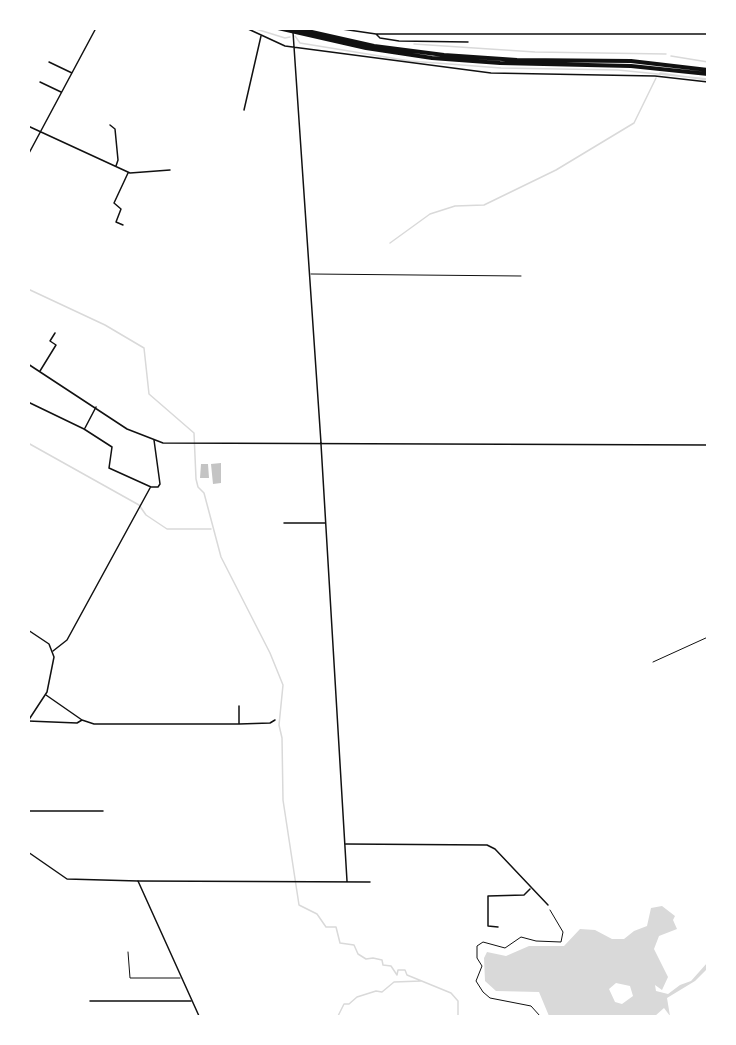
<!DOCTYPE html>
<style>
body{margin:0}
#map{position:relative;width:736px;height:1045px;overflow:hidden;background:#fff;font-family:Merriweather,serif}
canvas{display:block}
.frame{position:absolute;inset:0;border:30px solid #fff;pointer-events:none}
</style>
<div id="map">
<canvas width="736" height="1045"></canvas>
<div class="frame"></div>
</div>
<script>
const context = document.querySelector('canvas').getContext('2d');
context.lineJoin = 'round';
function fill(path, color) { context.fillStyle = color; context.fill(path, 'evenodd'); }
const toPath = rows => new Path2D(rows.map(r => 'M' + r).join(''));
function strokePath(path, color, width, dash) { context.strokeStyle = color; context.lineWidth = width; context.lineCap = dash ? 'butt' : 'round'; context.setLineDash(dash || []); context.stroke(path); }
const water = toPath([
 [662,906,675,916,673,920,677,929,659,936,654,949,668,977,662,990,655,985,656,991,668,994,680,985,691,981,707,963,706,970,695,981,667,998,670,1016,664,1008,655,1016,549,1016,539,992,496,991,485,981,484,958,487,952,506,956,529,946,564,946,580,929,595,930,612,939,624,939,634,931,647,926,651,908],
 [616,983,630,986,633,996,622,1004,615,1002,609,989]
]);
const stream = toPath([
 [253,28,254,29],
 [256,29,285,38,290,37],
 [295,36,300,43,410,61,501,68,618,70,708,79],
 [414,44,535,52,666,54],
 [671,56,708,62],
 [660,73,708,80],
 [390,243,430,214,455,206,484,205,556,170,634,123,656,78],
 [28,289,105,325,144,348,149,394,194,433,196,479,198,487,204,493,221,557,270,653,283,685,279,725,282,738,283,800,299,905,317,914,326,927,336,927,340,943,354,945,358,954,366,959,373,958,382,960,383,965,391,966,397,975,398,970,405,970,407,975,451,993,458,1001,458,1016],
 [28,443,139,505,146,515,167,529,211,529],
 [338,1016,344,1004,349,1004,357,997,376,991,382,992,394,982,421,981]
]);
const building = toPath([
 [221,463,221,483,213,484,211,464],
 [201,464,208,464,209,478,200,478]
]);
const path = toPath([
 [540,1016,531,1006,490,998,483,992,476,981,482,966,477,958,477,946,483,942,505,948,521,937,536,941,561,942,563,932,550,910]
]);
const service = toPath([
 [311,274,521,276],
 [128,952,130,978,180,978]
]);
const pedestrian = toPath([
 [653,662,708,637]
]);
const minor = toPath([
 [335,28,376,34,380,38,399,41,468,42],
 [376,34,708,34],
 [49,62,72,73],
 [40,82,61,92],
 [244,110,261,36],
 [110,125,115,129,118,160,116,166],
 [28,126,130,173,170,170],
 [28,155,96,28],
 [123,225,116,222,121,209,114,203,128,173],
 [40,371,56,345,50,341,55,333],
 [28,402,84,429,112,447,109,468,151,487,158,487,160,484,154,440],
 [85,428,96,407],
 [321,444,347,881],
 [284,523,325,523],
 [53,651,67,640,150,488],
 [46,695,82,720,94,724,239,724],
 [239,706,239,724,270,723,275,720],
 [28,721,77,723,82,720],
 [28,811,103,811],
 [346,844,487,845,495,849,548,905],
 [138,881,370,882],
 [498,927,488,926,488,896,524,895,530,889],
 [90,1001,191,1001]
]);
const tertiary = toPath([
 [246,28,285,46,491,73,655,76,708,82],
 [293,32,321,443],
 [28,364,127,429,163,443,708,445],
 [28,630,49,644,54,657,47,692,28,721],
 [28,852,67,879,138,881,199,1016]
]);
const motorway = toPath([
 [278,28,366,48,432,58,500,63,631,66,708,74],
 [294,28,374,46,444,55,517,60,631,61,708,70]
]);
fill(water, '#d9d9d9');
strokePath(stream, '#d9d9d9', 1.5);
fill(building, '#c4c4c4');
strokePath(path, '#111', 1);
strokePath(service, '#111', 1);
strokePath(pedestrian, '#111', 1);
strokePath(minor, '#111', 1.5);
strokePath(tertiary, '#111', 1.5);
strokePath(motorway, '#111', 4);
</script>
